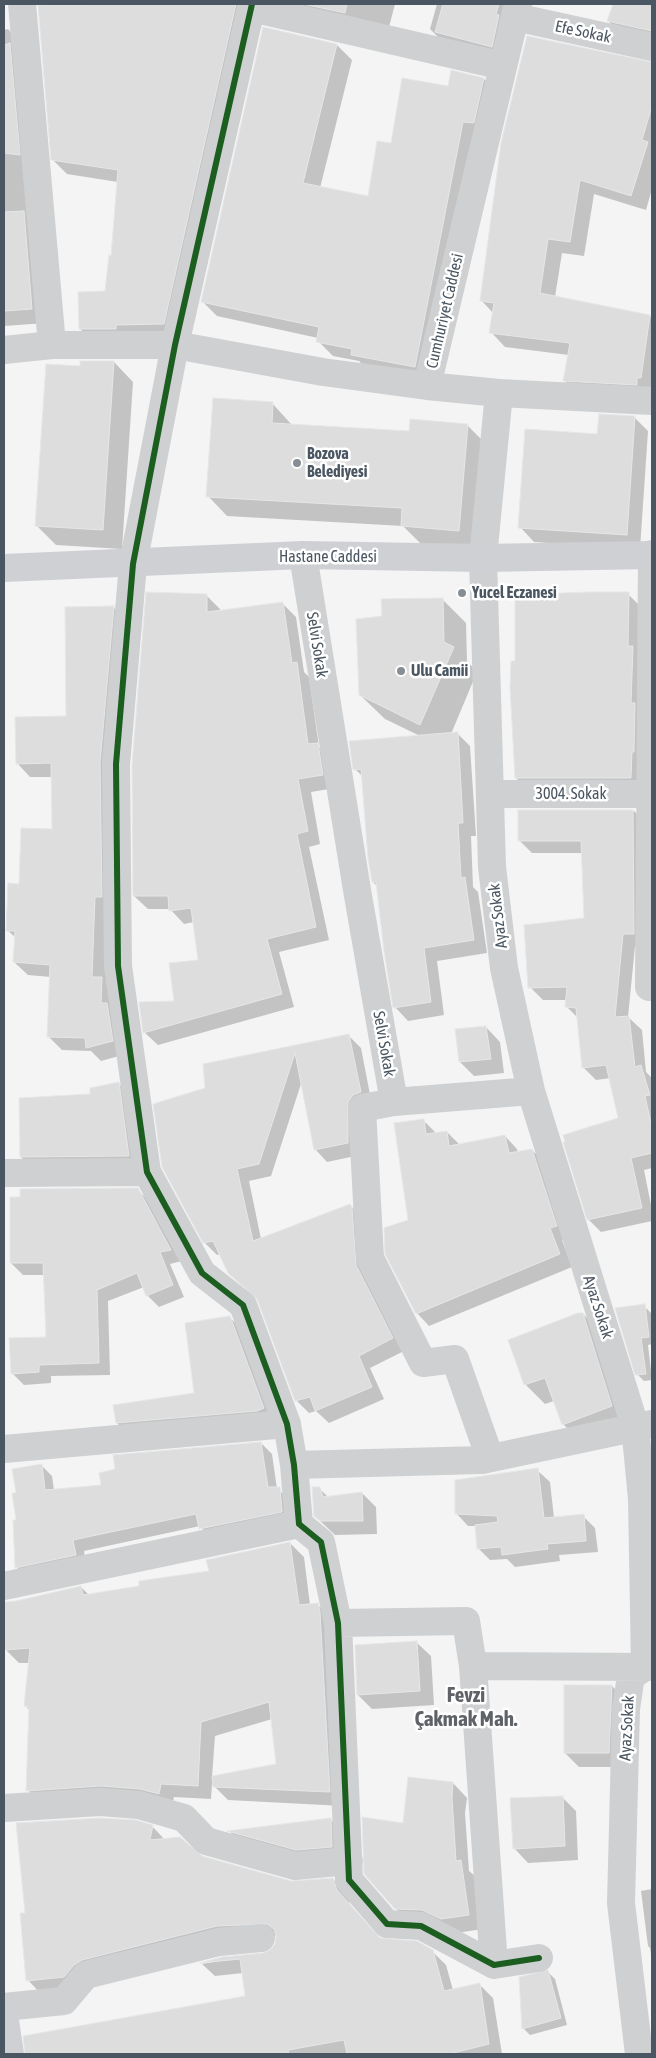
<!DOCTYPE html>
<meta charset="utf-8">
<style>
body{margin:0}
#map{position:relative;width:656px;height:2058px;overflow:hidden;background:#f4f4f4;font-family:"Asap Condensed",sans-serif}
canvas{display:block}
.frame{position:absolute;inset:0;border:5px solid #4a5661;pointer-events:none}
</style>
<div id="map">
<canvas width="656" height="2058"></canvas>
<div class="frame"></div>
</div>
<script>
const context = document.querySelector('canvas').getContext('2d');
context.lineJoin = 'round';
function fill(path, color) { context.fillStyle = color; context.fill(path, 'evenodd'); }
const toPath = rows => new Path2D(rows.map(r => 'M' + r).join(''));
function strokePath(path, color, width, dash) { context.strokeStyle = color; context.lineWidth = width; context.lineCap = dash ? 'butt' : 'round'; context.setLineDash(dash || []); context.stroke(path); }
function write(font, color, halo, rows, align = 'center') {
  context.font = font + ' "Asap Condensed",sans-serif'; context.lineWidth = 5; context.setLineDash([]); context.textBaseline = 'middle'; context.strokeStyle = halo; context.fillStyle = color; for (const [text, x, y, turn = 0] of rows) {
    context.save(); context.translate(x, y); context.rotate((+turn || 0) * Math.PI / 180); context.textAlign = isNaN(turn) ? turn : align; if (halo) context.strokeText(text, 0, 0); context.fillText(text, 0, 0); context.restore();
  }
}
const shadow = toPath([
 [54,4,261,4,178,338,95,343,80,329,106,292,113,257,118,182,67,174,53,160],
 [272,4,395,4,388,31],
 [437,4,519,4,507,62,446,45,430,29],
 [614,4,652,4,652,43,624,37,608,21],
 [264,28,337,45,352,60,320,188,370,197,392,145,449,87,484,79,499,94,430,382,367,370,359,361,333,356,318,341,318,338,217,316,202,301],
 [8,29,22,44,46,323,4,326,4,30],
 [652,63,652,189,646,210,594,194,584,256,562,253,555,297,650,316,652,319,652,392,578,395,564,380,569,355,505,347,491,332,493,313,481,300,649,64],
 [114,362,133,382,122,549,56,545,36,525],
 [272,403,292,425,410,432,467,425,487,445,478,550,422,545,403,526,227,516,208,496],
 [634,417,648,431,640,549,534,542,520,527,598,436],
 [628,594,642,608,648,792,530,792,516,778,517,662],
 [207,596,220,609,220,612,283,604,296,617,304,672,309,677,319,747,330,758,335,788,311,792,320,844,309,847,329,940,279,952,294,1007,158,1045,144,1032,175,1002,200,961,194,922,184,924,170,909,148,909,134,896],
 [442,599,466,623,467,661,477,672,451,734,457,733,470,746,476,836,471,836,473,887,478,892,487,953,437,961,444,1015,408,1021,395,1007,378,887,373,882,363,777,355,769,420,736,385,719,360,695,383,617],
 [113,607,127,620,108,910,106,983,115,992,126,1054,101,1061,91,1051,62,1050,48,1036,51,977,28,975,14,962,16,938,7,930,20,885,54,830,52,777,30,777,17,763,67,717],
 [519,811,634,811,647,824,646,946,635,946,628,1017,642,1030,646,1072,652,1078,652,1168,644,1170,652,1210,652,1221,601,1232,588,1219,620,1119,611,1078,596,1080,583,1067,578,1018,566,1006,567,1000,543,1000,530,987,585,919,583,853,532,853,519,840],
 [486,1027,500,1042,504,1073,474,1076,460,1062],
 [349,1036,361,1048,372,1105,360,1155,327,1162,315,1149,302,1081,271,1176,249,1181,261,1239,350,1205,362,1218,404,1351,370,1368,384,1399,329,1423,316,1411,309,1413,296,1400,259,1301,229,1273,220,1254,217,1255,204,1242,207,1088,205,1065],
 [118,1083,132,1097,142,1170,35,1171,21,1157],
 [423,1120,436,1133,447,1132,460,1145,505,1136,517,1149,518,1153,532,1150,545,1163,569,1239,562,1240,572,1267,429,1326,417,1313,410,1221],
 [137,1189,149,1201,182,1261,170,1264,184,1297,159,1307,147,1295,144,1287,108,1301,110,1375,51,1376,51,1383,24,1385,12,1373,47,1338,45,1275,23,1275,11,1263],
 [644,1306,651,1313,652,1320,652,1344,648,1345,652,1380,644,1381,637,1374],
 [583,1314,603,1334,631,1426,583,1444,563,1424,554,1401,545,1404,525,1384],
 [230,1318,241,1328,274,1418,127,1433,117,1423,196,1395],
 [261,1443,272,1454,277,1489,291,1500,293,1522,211,1539,200,1526,84,1551,86,1566,27,1578,16,1567,17,1494,41,1465,52,1476,54,1490,103,1487,117,1470],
 [537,1470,550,1482,554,1518,583,1516,595,1528,598,1552,559,1555,560,1561,515,1567,507,1559,490,1560,478,1548,476,1526,468,1526,456,1513],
 [319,1488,329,1498,362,1493,376,1507,377,1534,335,1535,315,1516],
 [290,1543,304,1557,310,1605,317,1604,331,1618,343,1806,228,1800,212,1784,211,1799,174,1797,172,1807,41,1804,28,1790,30,1711,26,1706,30,1663,19,1663,5,1649,4,1603,16,1602,81,1587,89,1595,141,1587,210,1572],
 [272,1719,277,1765,212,1777,215,1736],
 [416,1642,431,1656,434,1705,372,1709,358,1695],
 [612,1686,626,1700,623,1767,579,1767,565,1753],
 [453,1783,467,1798,465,1813,469,1871,475,1876,483,1929,456,1933,410,1922,395,1908,404,1824],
 [562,1797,576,1811,578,1860,528,1863,514,1848],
 [330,1819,344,1833,346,1861,243,1845,230,1832],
 [152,1826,165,1840,201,1857,291,1882,333,1879,347,1893,350,1905,381,1939,432,1951,446,1965,453,1990,479,1984,493,1998,502,2054,186,2054,180,2029,177,2054,101,2054,91,2025,246,1998,243,1973,215,1976,202,1964,270,1952,277,1945,278,1936,274,1936,229,1940,88,1978,41,1994,28,1980,26,1914],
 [652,1889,652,1961,650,1948,648,1946,641,1891],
 [548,1972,555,1979,567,2025,530,2035,523,2028]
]);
const building = toPath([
 [236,4,164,324,116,325,116,329,79,329,78,292,105,291,109,255,111,256,118,170,51,160,38,5,236,4],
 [303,4,347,4,345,13,303,4],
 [443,4,499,4,496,14,499,15,492,47,435,32,443,4],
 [613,4,652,4,652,31,607,21,613,4],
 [263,27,337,44,303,183,368,196,377,141,391,143,402,78,448,86,451,70,484,78,474,123,463,122,415,367,351,355,352,349,316,342,319,327,201,302,263,27],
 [527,36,652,62,652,106,642,140,648,142,631,196,580,180,570,242,548,239,540,293,650,315,641,378,637,378,637,385,563,381,570,343,489,333,494,303,480,301,501,143,527,36],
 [10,43,20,155,4,153,4,45,10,43],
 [24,211,32,309,4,311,4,212,24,211],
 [80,361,114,361,103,530,35,526,46,364,80,366,80,361],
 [213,398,273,402,272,423,409,431,410,419,468,424,459,531,401,526,402,508,206,497,213,398],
 [599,414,635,416,627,535,518,528,525,429,597,434,599,414],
 [146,592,207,594,207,612,283,602,292,663,297,662,308,744,318,743,323,775,298,779,308,831,297,834,316,927,267,939,282,994,143,1033,139,1002,174,1001,169,963,198,960,191,908,169,911,168,896,133,896,132,765,146,592],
 [589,592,629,592,628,646,633,646,631,703,635,703,634,752,632,752,631,778,515,778,510,687,511,661,515,661,515,595,589,592],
 [443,598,444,642,454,647,420,725,359,695,356,619,382,616,381,599,443,598],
 [114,606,100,763,102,897,95,897,92,977,102,977,101,1003,107,1003,113,1041,86,1048,85,1038,47,1037,50,965,13,962,15,931,6,931,8,883,19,884,21,828,52,829,51,763,16,764,15,717,66,716,65,607,114,606],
 [458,732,463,823,458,823,461,878,465,877,474,940,424,948,431,1002,393,1008,384,951,376,882,372,882,368,858,361,769,353,770,349,741,458,732],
 [518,810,633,810,634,934,623,934,615,1017,629,1016,635,1067,641,1065,650,1095,645,1096,652,1128,652,1153,631,1158,642,1208,587,1220,563,1142,565,1142,563,1135,618,1118,606,1065,582,1068,576,1008,565,1007,567,987,528,988,524,925,584,918,581,841,518,841,518,810],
 [486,1026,491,1059,459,1062,455,1029,486,1026],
 [349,1034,361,1092,353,1095,348,1102,348,1143,314,1150,295,1053,259,1164,237,1169,253,1241,350,1204,352,1208,356,1265,393,1338,359,1356,372,1387,315,1411,310,1397,295,1401,257,1299,228,1273,213,1241,203,1243,162,1167,153,1104,205,1088,203,1064,349,1034],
 [119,1082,129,1156,20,1157,19,1098,90,1094,90,1088,119,1082],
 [424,1119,426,1134,447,1131,449,1146,505,1135,509,1153,532,1149,557,1226,550,1228,560,1254,416,1314,385,1254,384,1228,408,1220,394,1123,424,1119],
 [138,1188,171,1250,160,1252,173,1285,146,1296,137,1273,97,1290,99,1363,39,1365,39,1372,11,1374,9,1338,46,1337,43,1263,10,1263,10,1197,20,1197,20,1189,138,1188],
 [645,1304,649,1337,641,1338,646,1374,635,1375,615,1308,645,1304],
 [578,1313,583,1313,612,1406,562,1425,545,1378,524,1385,508,1340,578,1313],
 [230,1316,264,1408,257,1411,116,1423,113,1405,194,1393,185,1323,230,1316],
 [261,1442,268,1487,280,1487,282,1512,199,1529,196,1514,73,1540,76,1555,15,1568,13,1520,16,1520,12,1493,16,1493,12,1469,42,1464,45,1490,101,1485,99,1473,115,1469,113,1455,261,1442],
 [538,1468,544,1518,584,1514,586,1541,547,1544,548,1549,502,1555,501,1547,477,1549,475,1525,498,1522,497,1516,455,1514,455,1480,538,1468],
 [312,1487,320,1487,323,1497,362,1492,363,1521,320,1521,314,1516,312,1487],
 [290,1542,299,1605,318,1603,320,1612,330,1792,213,1787,212,1776,276,1764,269,1702,201,1722,198,1786,161,1784,159,1794,140,1789,101,1786,26,1791,29,1707,24,1706,30,1648,4,1650,4,1602,16,1601,81,1586,83,1595,139,1586,139,1581,209,1571,206,1560,290,1542],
 [417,1641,420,1691,357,1695,355,1645,417,1641],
 [564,1685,612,1685,609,1753,564,1753,564,1685],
 [408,1777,453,1782,452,1798,456,1861,461,1860,469,1915,441,1919,422,1910,395,1909,364,1874,362,1817,403,1823,408,1777],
 [563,1796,565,1846,513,1849,510,1798,563,1796],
 [100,1818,136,1820,153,1825,150,1840,180,1837,202,1856,291,1881,333,1878,337,1890,380,1938,417,1941,433,1950,444,1991,480,1983,489,2044,449,2054,347,2054,344,2040,288,2050,289,2054,25,2054,23,2036,245,1996,240,1959,200,1963,222,1957,263,1953,270,1950,275,1944,276,1936,274,1929,267,1924,217,1926,82,1960,74,1965,64,1977,26,1981,20,1913,25,1913,16,1823,100,1818],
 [331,1818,332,1847,296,1850,227,1831,331,1818],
 [548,1970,561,2018,522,2029,519,1977,548,1970]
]);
const street = toPath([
 [22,4,52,345],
 [252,4,175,345,133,564,116,764,118,966,147,1172,202,1273,243,1305,287,1424,294,1465,299,1524,321,1542,338,1623,349,1880,387,1924,421,1926,494,1965,539,1958],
 [518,4,427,386,499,393,483,558,492,867,504,968,531,1091,635,1426,642,1499,645,1667,631,1676,626,1709,621,1903,639,2054],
 [252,8,503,66],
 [515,17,652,47],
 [4,350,52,345,175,345,323,372,427,386],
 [499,393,652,401],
 [303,555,357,890,394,1102,362,1108,370,1258,423,1363,455,1359,490,1458],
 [490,794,652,794],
 [649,987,652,554],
 [394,1102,531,1091],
 [4,1173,147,1172],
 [4,1449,287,1424],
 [294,1465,482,1460,652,1424],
 [4,1586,299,1524],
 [338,1623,466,1621,473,1666,494,1965],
 [473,1666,651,1667],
 [4,1808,100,1802,139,1805,184,1818,206,1841,295,1866,349,1861],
 [4,2007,64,2001,86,1975,219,1942,261,1938]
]);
const secondary = toPath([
 [4,568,303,555,483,558,652,555],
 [4,2014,10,2054]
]);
const cycleway = toPath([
 [252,4,175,345,133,564,116,764,118,966,147,1172,202,1273,243,1305,287,1424,294,1465,299,1524,321,1542,338,1623,349,1880,387,1924,421,1926,494,1965,539,1958]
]);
const markers = [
 [297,463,5,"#868d94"],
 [462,593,5,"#868d94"],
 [401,671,5,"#868d94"]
];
const streetNames = [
 ["Efe Sokak",583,32,12],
 ["Cumhuriyet Caddesi",445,311,-77],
 ["Hastane Caddesi",328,557],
 ["Selvi Sokak",317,645,81],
 ["3004. Sokak",571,794],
 ["Ayaz Sokak",498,916,-97],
 ["Selvi Sokak",384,1044,80],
 ["Ayaz Sokak",598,1307,72],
 ["Ayaz Sokak",627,1728,-87]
];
const poiNames = [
 ["Bozova",307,454],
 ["Belediyesi",307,472],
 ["Yucel Eczanesi",472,593],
 ["Ulu Camii",411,671]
];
const districtNames = [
 ["Fevzi",466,1695],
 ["Çakmak Mah.",466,1719]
];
fill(shadow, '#0003');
fill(building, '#ddddde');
strokePath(building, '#e5e6e7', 1);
strokePath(street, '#ced0d2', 28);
strokePath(secondary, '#ced0d4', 28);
strokePath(cycleway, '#1b5e20', 6);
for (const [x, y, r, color] of markers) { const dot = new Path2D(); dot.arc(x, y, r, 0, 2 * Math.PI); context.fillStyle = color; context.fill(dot); strokePath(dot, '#fff', 2); }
write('16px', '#4a5661', '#fff', streetNames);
write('bold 16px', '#4a5661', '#fff', poiNames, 'left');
write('bold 21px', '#5f6368', '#fff', districtNames);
</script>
